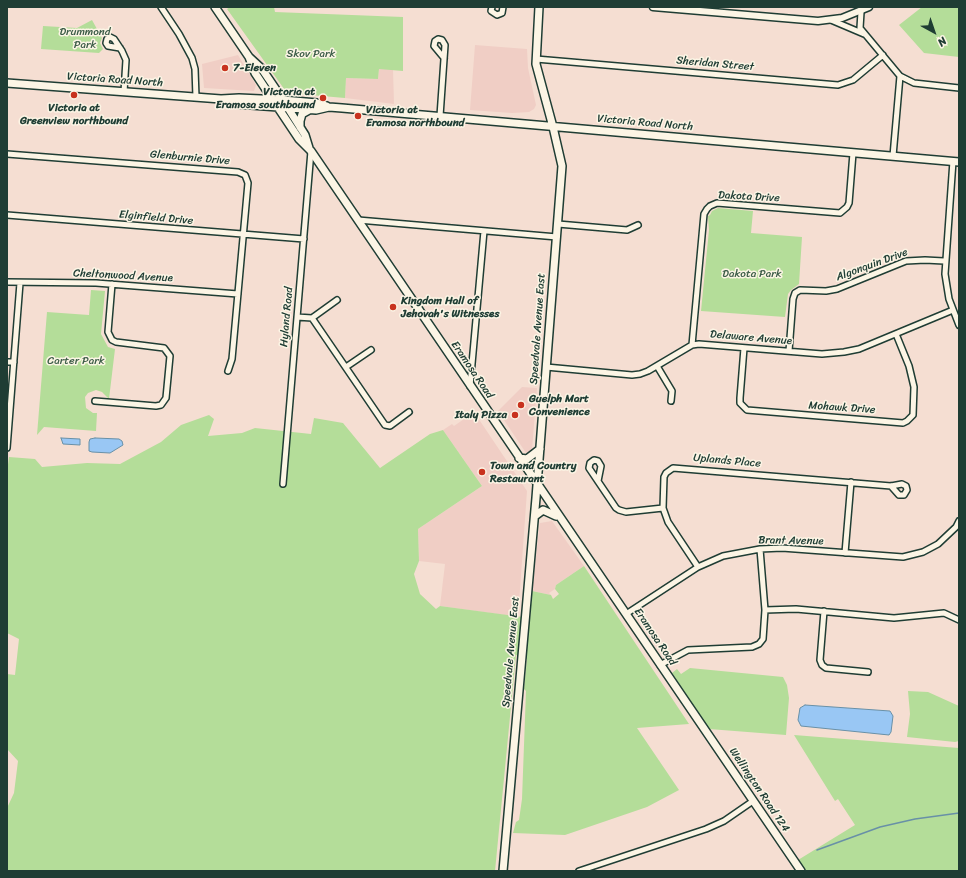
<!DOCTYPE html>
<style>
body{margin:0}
#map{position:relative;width:966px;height:878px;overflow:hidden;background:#f5ded2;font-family:Sriracha,sans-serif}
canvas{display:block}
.frame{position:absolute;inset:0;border:8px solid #1f3d34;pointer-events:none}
.north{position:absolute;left:914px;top:12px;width:40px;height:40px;-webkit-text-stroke:3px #fcf5e5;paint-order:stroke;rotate:140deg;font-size:11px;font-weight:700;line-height:16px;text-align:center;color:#1f3d34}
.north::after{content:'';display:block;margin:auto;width:14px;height:18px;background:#1f3d34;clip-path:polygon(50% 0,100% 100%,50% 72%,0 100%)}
</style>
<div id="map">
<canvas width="966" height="878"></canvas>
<div class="frame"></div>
<div class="north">N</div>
</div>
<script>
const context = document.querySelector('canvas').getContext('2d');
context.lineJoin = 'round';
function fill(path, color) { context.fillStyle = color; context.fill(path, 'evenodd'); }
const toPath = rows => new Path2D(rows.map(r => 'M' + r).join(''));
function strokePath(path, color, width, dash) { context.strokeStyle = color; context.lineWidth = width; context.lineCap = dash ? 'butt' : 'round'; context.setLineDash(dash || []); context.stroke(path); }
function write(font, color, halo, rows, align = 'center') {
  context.font = font + ' Sriracha,sans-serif'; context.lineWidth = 3; context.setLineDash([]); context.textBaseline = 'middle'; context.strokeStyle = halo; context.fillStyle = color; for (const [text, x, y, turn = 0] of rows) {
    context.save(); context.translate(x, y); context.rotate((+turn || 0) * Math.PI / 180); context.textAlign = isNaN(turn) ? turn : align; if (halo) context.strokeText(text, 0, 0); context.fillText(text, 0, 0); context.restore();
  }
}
const built = toPath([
 [475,45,527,49,528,68,536,105,534,109,529,112,512,113,470,110],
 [238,55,256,85,254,91,204,88,202,64],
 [379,69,393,69,394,104,345,98,346,78,378,79],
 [522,387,537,388,532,450,526,453,498,411],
 [474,412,527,491,518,617,440,606,445,564,419,561,418,529,482,486,443,430,452,424,454,426],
 [552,521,584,566,556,585,555,589,549,593,551,595,532,591,540,523]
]);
const green = toPath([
 [230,7,274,7,275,12,403,17,403,71,379,69,378,79,346,78,345,98,287,93,227,9],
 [922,7,959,7,959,57,924,53,899,25],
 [92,20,102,38,100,43,103,49,99,53,41,49,43,26,77,28],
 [718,208,753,211,751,233,802,237,799,284,791,290,788,294,785,317,701,311,709,230,708,216,710,215,712,211],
 [91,290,105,291,101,334,108,347,115,349,109,399,102,392,96,390,88,393,85,397,86,408,93,413,97,413,96,431,44,427,37,435,47,312,89,315],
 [209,415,214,419,208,436,242,433,255,428,311,434,314,418,343,423,380,468,430,434,443,430,482,486,418,529,419,561,414,574,420,594,436,609,440,606,530,618,532,591,551,595,553,599,559,594,555,589,556,585,584,566,689,724,637,728,679,790,647,807,565,835,513,833,516,822,519,820,522,799,526,691,524,689,527,659,516,655,495,871,7,871,7,808,14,793,18,761,7,749,7,674,15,675,19,639,7,633,7,472,9,457,35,459,42,467,87,463,120,464,161,442,181,425],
 [690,668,783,677,787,685,789,698,786,735,709,729,672,673,677,669,681,674],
 [908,691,928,692,959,706,959,741,955,742,907,737,910,714],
 [794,735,959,748,959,871,806,871,798,860,855,825,838,799,835,801]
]);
const water = toPath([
 [61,438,80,439,80,445,63,444,61,438],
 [95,438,119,439,122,441,123,445,110,453,92,452,89,451,89,442,90,439,95,438],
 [805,705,890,711,893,716,891,732,889,735,801,726,798,720,800,708,805,705]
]);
const stream = toPath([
 [817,850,880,827,915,819,959,813]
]);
const minor = toPath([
 [161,7,179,34,192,58,195,69,196,97],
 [492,7,491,11,497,15,502,13,503,7],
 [861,12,860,28,900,76,914,83,959,88],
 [831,20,864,34],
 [120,48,108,46,106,43,107,39,110,37,114,39,122,51,126,60,124,92],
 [536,59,838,85,853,80,883,55],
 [440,116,445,45,442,40,438,39,435,41,434,46,444,58],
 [7,154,238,172,245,175,248,183,232,359,228,371],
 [893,156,900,76],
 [953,161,945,274,949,299,959,325],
 [7,215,304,239],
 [358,220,557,237],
 [558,224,627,230,638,225],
 [7,282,96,283,238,294],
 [297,317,312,318],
 [312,318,385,425,390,426,409,412],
 [312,318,337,300],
 [692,345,704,214,707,209,710,206,717,203,840,213,847,207,849,203,853,153],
 [744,348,740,398,740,403,747,410,903,423,907,421,913,415,914,387,909,366,896,334],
 [789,351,793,299,795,293,800,290,826,291,837,289,906,261,925,260,944,261],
 [7,362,14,362],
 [657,366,672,391,671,401],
 [346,367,371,350],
 [546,367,632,375,640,374,648,371,692,345,699,344,822,354,844,352,859,349,953,310],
 [470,386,484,231],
 [95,401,156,406,161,405,166,398,170,356,164,348,116,342,112,340,108,332,112,284],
 [7,448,20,283],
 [598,481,601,466,598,461,594,460,590,463,589,468,616,508,619,510,626,512,663,508],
 [283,484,311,151],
 [845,553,851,482],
 [698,567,668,522,663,508,664,477,666,473,673,468,891,486,902,484,906,486,907,490,904,495,899,495,891,486],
 [765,610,796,609,894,618,944,613,959,620],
 [824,611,820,660,822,665,826,668,868,672],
 [626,614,698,567,723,556,760,549,782,548,903,557,923,552,938,544,956,527,959,521],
 [660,665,688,650,752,647,759,644,763,639,765,610,760,549],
 [579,871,706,829,724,821,753,801]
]);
const tertiary = toPath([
 [653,7,818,21,842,18,869,7]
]);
const secondary = toPath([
 [215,7,249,57,262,69,283,100,305,135,309,148],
 [249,57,255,73,299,139,311,151,801,871],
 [7,83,221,99,239,98,283,100,317,103,327,106],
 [221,99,237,104,278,107,316,110,329,107,342,108,959,162],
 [300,127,300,121,302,114,311,109],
 [519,458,527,459,540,449],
 [535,516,543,510,556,516],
 [503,871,536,498,562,166,553,127,536,64,539,7]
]);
const markers = [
 [225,68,4,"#c8321e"],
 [74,95,4,"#c8321e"],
 [323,98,4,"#c8321e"],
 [358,116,4,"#c8321e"],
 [393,307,4,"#c8321e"],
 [521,405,4,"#c8321e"],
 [515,415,4,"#c8321e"],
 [482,472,4,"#c8321e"]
];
const parkNames = [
 ["Drummond",85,32],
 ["Park",85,45],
 ["Skov Park",311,54],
 ["Dakota Park",752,274],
 ["Carter Park",76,361]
];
const streetNames = [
 ["Sheridan Street",715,64,5],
 ["Victoria Road North",115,80,4],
 ["Victoria Road North",645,123,5],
 ["Glenburnie Drive",190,158,5],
 ["Dakota Drive",749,197,3],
 ["Elginfield Drive",156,218,5],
 ["Algonquin Drive",872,265,-20],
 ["Cheltonwood Avenue",123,276,3],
 ["Hyland Road",287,317,-85],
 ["Speedvale Avenue East",538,329,-86],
 ["Delaware Avenue",751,338,5],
 ["Eramosa Road",472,370,56],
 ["Mohawk Drive",842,408,4],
 ["Uplands Place",727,461,5],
 ["Brant Avenue",791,541,1],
 ["Eramosa Road",655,637,56],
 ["Speedvale Avenue East",511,652,-85],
 ["Wellington Road 124",759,790,56]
];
const poiNames = [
 ["7-Eleven",233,68],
 ["Victoria at",315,92,"right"],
 ["Eramosa southbound",315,105,"right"],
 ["Victoria at",74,108,"center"],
 ["Greenview northbound",74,121,"center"],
 ["Victoria at",366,110],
 ["Eramosa northbound",366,123],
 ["Kingdom Hall of",401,301],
 ["Jehovah's Witnesses",401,314],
 ["Guelph Mart",529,399],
 ["Convenience",529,412],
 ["Italy Pizza",507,415,"right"],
 ["Town and Country",490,466],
 ["Restaurant",490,479]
];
fill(built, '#f0cec5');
fill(green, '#b4dd99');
fill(water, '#99c7f4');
strokePath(water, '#6890a7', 1);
strokePath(stream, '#6890a7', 1.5);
strokePath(minor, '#1f3d34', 8);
strokePath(tertiary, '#1f3d34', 9);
strokePath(secondary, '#1f3d34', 10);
strokePath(minor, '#fcf5e5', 5);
strokePath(tertiary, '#fcf5e5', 6);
strokePath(secondary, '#fcf5e5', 7);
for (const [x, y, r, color] of markers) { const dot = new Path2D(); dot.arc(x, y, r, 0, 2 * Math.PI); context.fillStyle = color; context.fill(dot); strokePath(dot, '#fcf5e5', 1.5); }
write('11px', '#3d5d48', '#fcf5e5', parkNames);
write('11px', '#1f3d34', '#fcf5e5', streetNames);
write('bold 11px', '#1f3d34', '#fcf5e5', poiNames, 'left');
</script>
